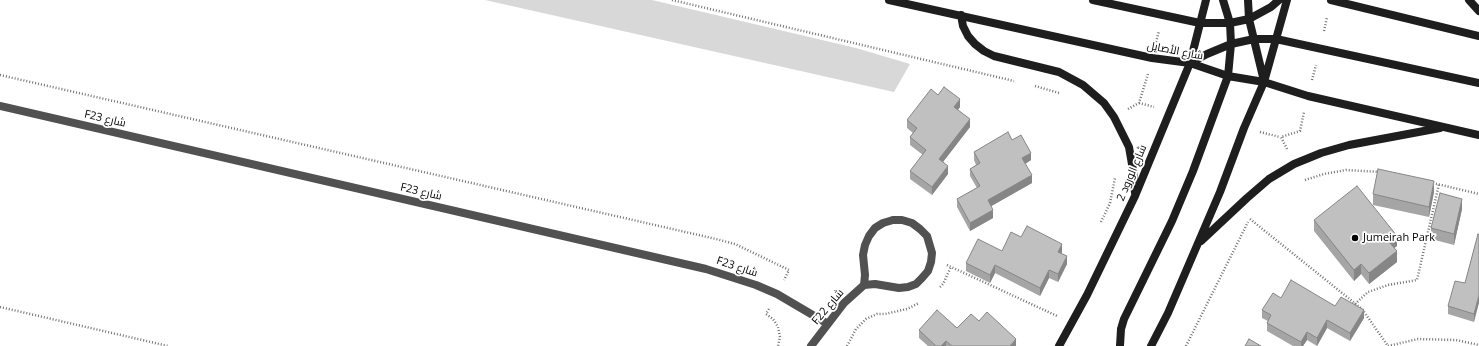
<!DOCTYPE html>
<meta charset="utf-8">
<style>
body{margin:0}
canvas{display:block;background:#fff}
</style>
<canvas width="1479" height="346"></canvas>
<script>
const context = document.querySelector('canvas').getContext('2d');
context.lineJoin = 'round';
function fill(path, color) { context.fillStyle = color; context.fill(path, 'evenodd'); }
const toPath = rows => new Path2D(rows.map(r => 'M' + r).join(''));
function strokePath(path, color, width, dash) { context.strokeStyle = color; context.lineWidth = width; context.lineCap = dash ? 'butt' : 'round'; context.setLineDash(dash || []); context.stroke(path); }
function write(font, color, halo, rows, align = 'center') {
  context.font = font + ' "Open Sans",Cairo,sans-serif'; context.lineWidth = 3.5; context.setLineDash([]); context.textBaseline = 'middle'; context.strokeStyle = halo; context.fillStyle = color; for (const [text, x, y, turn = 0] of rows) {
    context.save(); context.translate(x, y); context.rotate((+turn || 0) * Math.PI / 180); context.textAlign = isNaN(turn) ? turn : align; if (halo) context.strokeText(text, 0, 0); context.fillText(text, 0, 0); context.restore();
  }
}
const green = toPath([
 [485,0,652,0,856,48,910,64,894,92]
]);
const path = toPath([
 [672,0,1014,81],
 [1324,31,1327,17],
 [1156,42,1159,31],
 [0,75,716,239,735,244,789,270,784,280],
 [1312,80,1316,65],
 [1035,86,1059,93],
 [1139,103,1154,107],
 [1128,109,1139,103,1148,74],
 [1260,132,1280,137],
 [1287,149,1281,137,1300,131,1304,112],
 [1305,180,1324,174,1346,170,1381,172],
 [1433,183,1479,194],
 [1250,219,1362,309,1388,346],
 [1101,222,1110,203,1115,178],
 [947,265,1057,316],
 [940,287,943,284,951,267],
 [1355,304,1368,292,1388,285,1417,280,1439,184],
 [0,307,168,346],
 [769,309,766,314,773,319,778,327,780,337,778,346],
 [847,346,856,329,866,319,877,314,885,314,907,309,919,303],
 [1186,346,1248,222],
 [1388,346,1418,339,1456,340,1479,345]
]);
const street = toPath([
 [0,106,706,269,756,285,777,294,828,324],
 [893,220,902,220,912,223,920,229,927,236,932,253,931,262,928,271,922,278,916,284,908,287,899,288,875,284,864,285,865,275,863,255,865,245,869,236,875,228,883,223,893,220],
 [811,346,844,303,864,285]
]);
const secondary = toPath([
 [889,0,1152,58,1190,63,1228,76,1264,82,1308,96,1479,135],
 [1093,0,1200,23,1230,23,1249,19,1271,7,1279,0],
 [1248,0,1249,19,1264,81],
 [1331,0,1479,36],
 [1469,0,1479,11],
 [961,15,963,26,968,36,975,44,984,51,994,56,1059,72,1083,85,1104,103,1114,117,1129,147,1133,170,1135,193],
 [1190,63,1207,54,1231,44,1254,39,1276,39,1479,83],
 [1201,241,1247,198,1269,179,1294,164,1321,153,1349,145,1440,128],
 [1059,346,1087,295,1135,196,1190,63,1206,0],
 [1120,346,1121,329,1124,319,1172,221,1193,171,1228,76,1231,44,1230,23,1223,0],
 [1151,346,1168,313,1220,192,1244,128,1264,82,1287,0]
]);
const wall = toPath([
 [938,95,960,107,958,110,970,127,943,162,948,174,932,195,910,179,910,171,923,155,910,145,910,137,913,133,907,128,907,120],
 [1012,140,1031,160,1025,164,1032,183,991,206,993,218,970,231,957,207,957,199,977,188,970,176,970,169,976,165,974,160,974,152],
 [1434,192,1429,217,1373,205,1373,194],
 [1462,209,1454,245,1431,239,1431,228],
 [1314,220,1397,246,1394,248,1397,262,1369,284,1361,274,1354,281,1314,231],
 [1478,234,1474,322,1448,314,1448,306,1465,283],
 [1021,237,1062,252,1061,253,1067,264,1058,282,1049,278,1040,296,995,273,990,283,966,271,966,263,1002,251],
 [1281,298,1335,306,1364,318,1350,341,1327,328,1317,346,1307,340,1303,346,1293,346,1267,331,1267,323,1268,321,1262,318,1262,310],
 [979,321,1016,346,928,346,919,338,919,330,957,328]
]);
const shadedWall = toPath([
 [960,99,960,107,954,115,954,107],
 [970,119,970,127,939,167,939,159],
 [1031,153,1031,160,1022,166,1022,158],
 [948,166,948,174,932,195,932,187],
 [1032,175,1032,183,988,208,988,200],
 [1434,181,1434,192,1429,217,1429,207],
 [1462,199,1462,209,1454,245,1454,234],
 [993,210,993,218,970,231,970,223],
 [1397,236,1397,246,1389,252,1389,242],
 [1062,244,1062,252,1058,259,1058,252],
 [1397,251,1397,262,1369,284,1369,273],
 [1067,256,1067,264,1058,282,1058,274],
 [1361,264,1361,274,1354,281,1354,270],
 [995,265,995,273,990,283,990,275],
 [1049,270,1049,278,1040,296,1040,288],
 [1479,295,1479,303,1474,322,1474,314],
 [1364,310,1364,318,1350,341,1350,333],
 [1327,320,1327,328,1317,346,1317,338],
 [1307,332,1307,340,1303,346,1301,346,1301,342],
 [1016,339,1016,346,1010,346],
 [946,341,946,346,941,346]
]);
const building = toPath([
 [944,87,960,99,954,107,970,119,939,159,948,166,932,187,910,171,926,150,910,137,917,128,907,120,931,89,938,95,944,87],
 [1008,132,1012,140,1021,135,1031,153,1022,158,1032,175,988,200,993,210,970,223,957,199,980,186,970,169,980,163,974,152,1008,132],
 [1378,169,1434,181,1429,207,1373,194,1378,169],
 [1357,186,1397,236,1389,242,1397,251,1369,273,1361,264,1354,270,1314,220,1357,186],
 [1440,193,1462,199,1454,234,1431,228,1440,193],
 [1027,226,1062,244,1058,252,1067,256,1058,274,1049,270,1040,288,995,265,990,275,966,263,978,239,1002,251,1011,232,1021,237,1027,226],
 [1478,234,1479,235,1479,295,1474,314,1448,306,1455,281,1465,283,1478,234],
 [1291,280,1335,306,1341,297,1364,310,1350,333,1327,320,1317,338,1307,332,1301,342,1267,323,1271,315,1262,310,1273,293,1281,298,1291,280],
 [937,310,957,328,971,314,979,321,987,312,1016,339,1010,346,1011,346,952,346,946,341,941,346,936,346,919,330,937,310],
 [1249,339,1261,346,1245,346,1249,339]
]);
const markers = [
 [1355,238,4,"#000"]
];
const streetNames = [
 ["شارع الأصايل",1175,51,11],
 ["F23 شارع",105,119,13],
 ["شارع الورود 2",1132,173,-67],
 ["F23 شارع",421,192,13],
 ["F23 شارع",737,267,18],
 ["F22 شارع",828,307,-50]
];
const poiNames = [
 ["Jumeirah Park",1363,238]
];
fill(green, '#d8d8d8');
strokePath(path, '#737373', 2.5, [1, 2]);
strokePath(street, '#515151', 8);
strokePath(secondary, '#1e1e1e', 8);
fill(wall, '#a5a5a5');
fill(shadedWall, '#868686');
fill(building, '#c0c0c0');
strokePath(building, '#868686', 1);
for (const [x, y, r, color] of markers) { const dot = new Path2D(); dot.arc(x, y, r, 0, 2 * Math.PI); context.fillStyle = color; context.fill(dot); strokePath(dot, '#fff', 1.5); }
write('11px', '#000', '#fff', streetNames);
write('11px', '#000', '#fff', poiNames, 'left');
</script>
